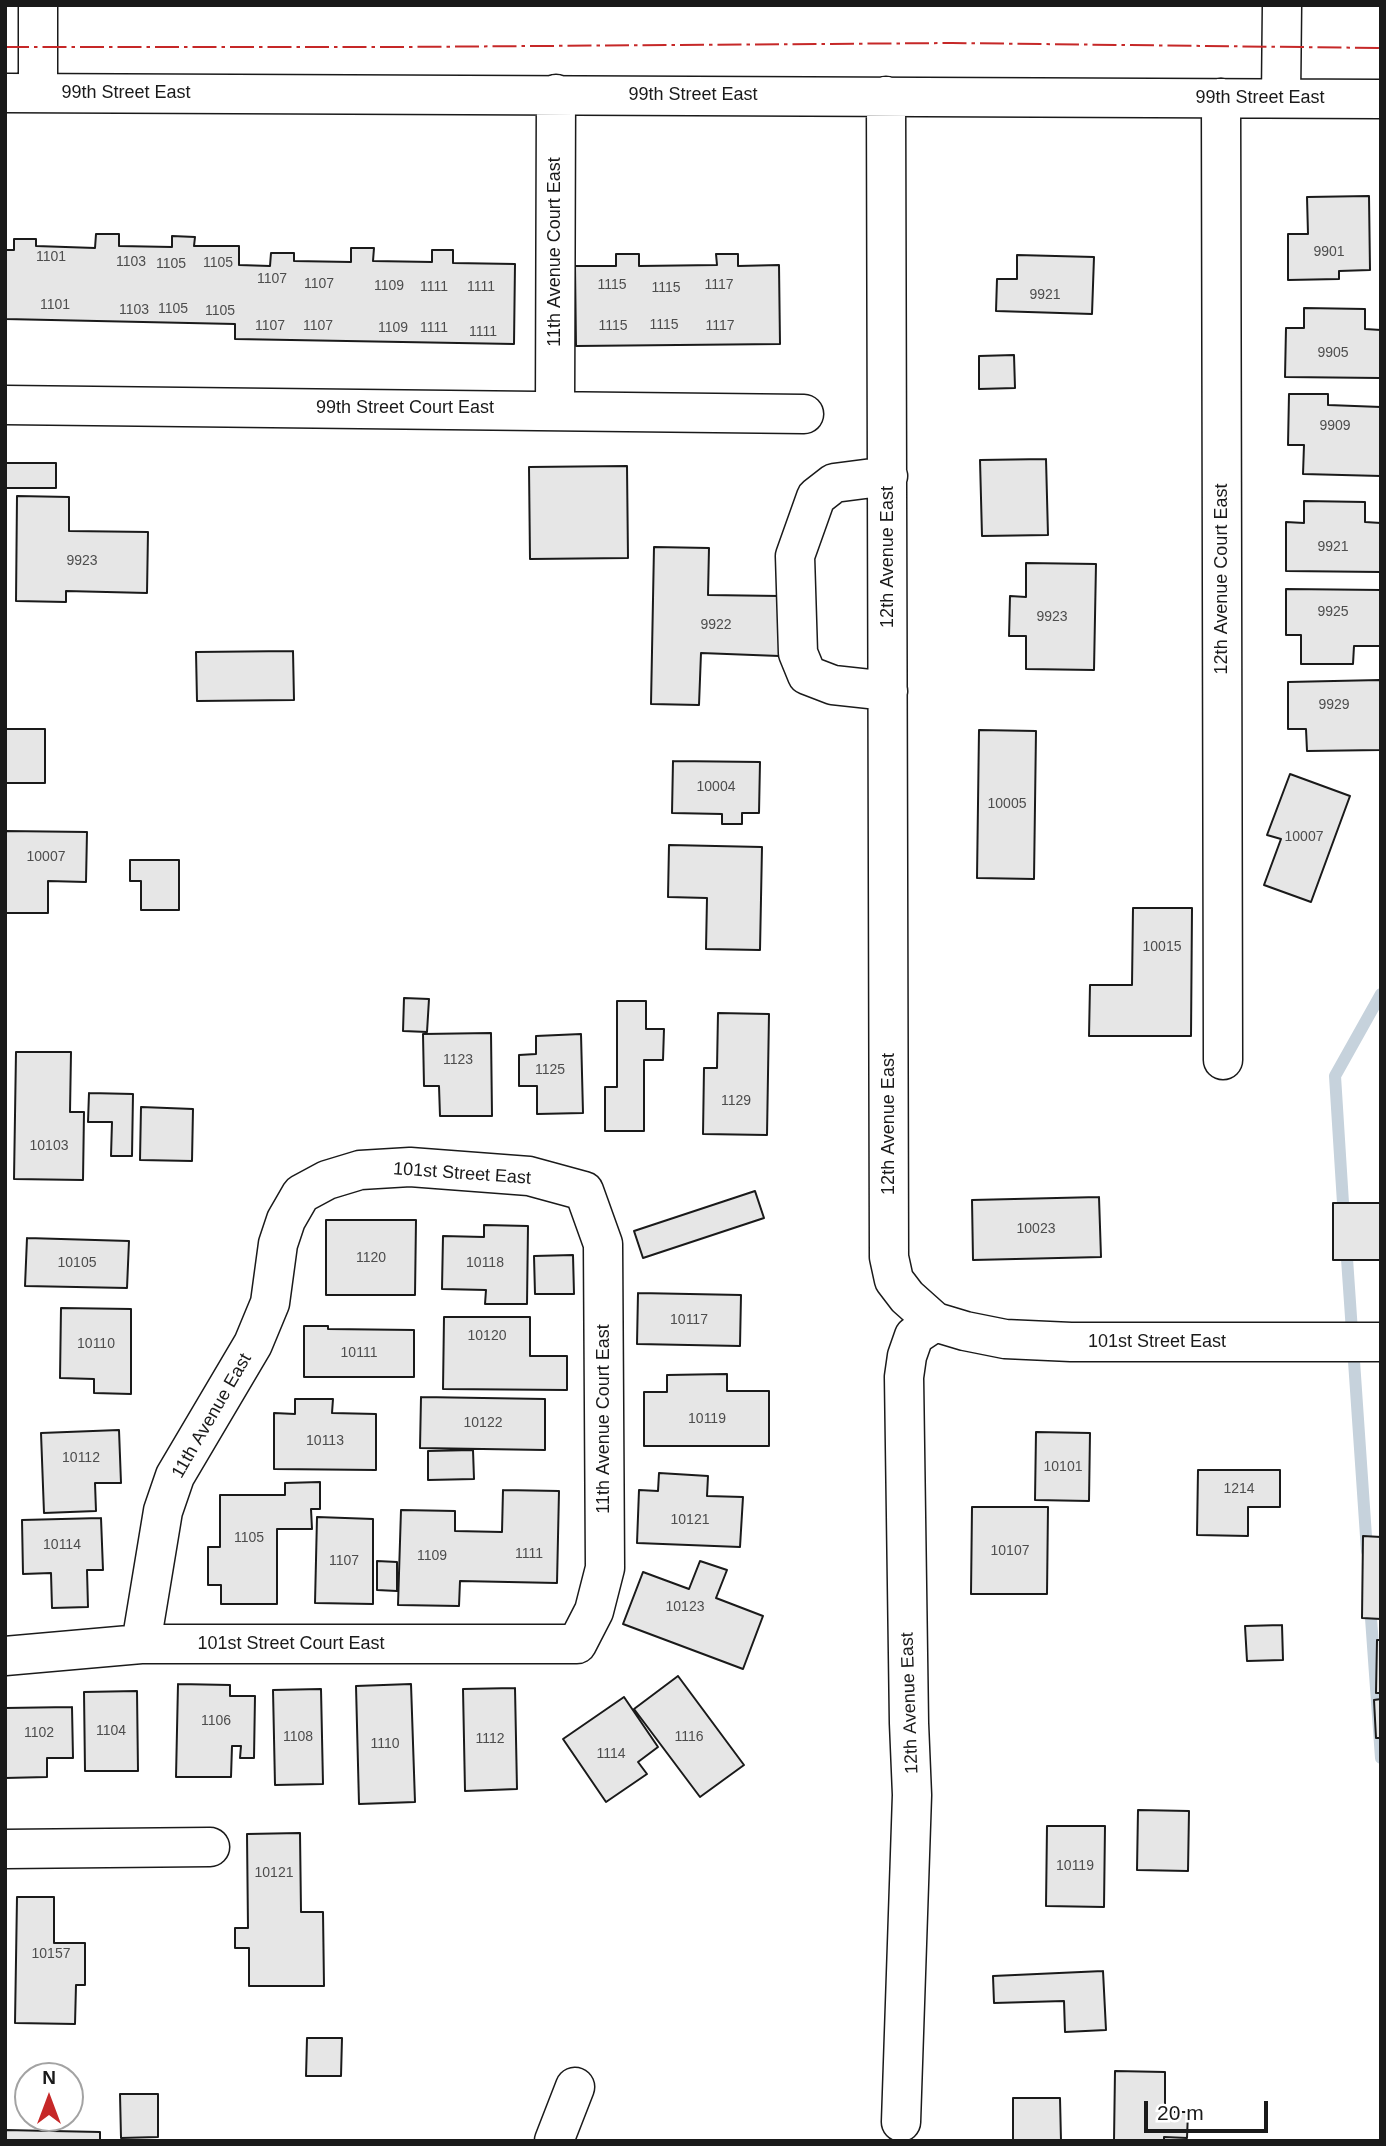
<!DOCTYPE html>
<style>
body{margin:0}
#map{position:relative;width:1386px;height:2146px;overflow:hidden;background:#fff;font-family:Arial,sans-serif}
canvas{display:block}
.frame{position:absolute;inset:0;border:7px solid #1a1a1a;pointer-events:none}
.north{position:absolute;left:14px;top:2062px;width:70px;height:70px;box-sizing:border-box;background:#fff;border:2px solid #a3a3a3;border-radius:50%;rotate:0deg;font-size:19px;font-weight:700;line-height:28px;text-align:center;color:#1a1a1a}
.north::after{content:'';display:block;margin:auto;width:24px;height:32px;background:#c62828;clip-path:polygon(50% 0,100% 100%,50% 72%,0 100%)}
.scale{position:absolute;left:1144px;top:2101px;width:124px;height:32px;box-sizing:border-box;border:4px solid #1a1a1a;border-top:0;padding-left:9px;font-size:21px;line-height:24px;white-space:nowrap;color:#1a1a1a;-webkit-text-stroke:5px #fff;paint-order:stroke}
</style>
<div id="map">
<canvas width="1386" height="2146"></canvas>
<div class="frame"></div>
<div class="north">N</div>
<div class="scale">20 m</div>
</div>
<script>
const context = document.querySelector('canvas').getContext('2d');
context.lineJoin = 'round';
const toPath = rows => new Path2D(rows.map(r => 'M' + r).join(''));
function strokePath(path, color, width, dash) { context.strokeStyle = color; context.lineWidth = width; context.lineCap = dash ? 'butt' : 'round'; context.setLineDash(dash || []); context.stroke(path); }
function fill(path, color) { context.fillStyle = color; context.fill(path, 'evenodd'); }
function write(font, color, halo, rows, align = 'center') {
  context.font = font + ' Arial,sans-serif'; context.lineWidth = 5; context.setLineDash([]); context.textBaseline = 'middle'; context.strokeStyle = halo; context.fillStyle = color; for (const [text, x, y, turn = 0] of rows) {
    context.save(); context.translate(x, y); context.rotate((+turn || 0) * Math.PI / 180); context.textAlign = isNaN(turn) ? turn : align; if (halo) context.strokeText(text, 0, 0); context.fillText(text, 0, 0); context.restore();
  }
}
const stream = toPath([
 [1344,1219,1335,1076,1381,994],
 [1346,1244,1367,1551],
 [1370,1604,1381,1758]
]);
const building = toPath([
 [1369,196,1370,270,1339,271,1339,279,1288,280,1288,234,1308,234,1307,197,1369,196],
 [96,234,119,234,119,246,172,247,172,236,195,237,194,246,239,246,239,265,270,266,271,253,294,253,294,261,351,262,351,248,374,248,373,261,432,262,432,250,453,250,453,263,515,264,514,344,235,339,235,324,5,319,5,250,14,250,14,239,36,239,36,246,95,248,96,234],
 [616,254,639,254,639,266,717,265,716,254,738,254,738,266,779,265,780,344,576,346,575,266,616,266,616,254],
 [1017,255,1094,257,1092,314,996,311,997,279,1017,279,1017,255],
 [1304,308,1365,309,1365,329,1381,330,1380,378,1285,377,1286,328,1304,328,1304,308],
 [1014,355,1015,388,979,389,979,356,1014,355],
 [1289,394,1328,394,1328,405,1381,407,1381,476,1303,474,1304,445,1288,445,1289,394],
 [1046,459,1048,535,982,536,980,460,1046,459],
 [5,463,56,463,56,488,5,488,5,463],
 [627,466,628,558,530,559,529,467,627,466],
 [17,496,69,497,69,531,148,532,147,593,66,591,66,602,16,601,17,496],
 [1304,501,1365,502,1365,522,1381,523,1381,572,1286,571,1286,522,1304,523,1304,501],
 [654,547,709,548,708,595,780,596,779,656,701,653,699,705,651,704,654,547],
 [1026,563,1096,564,1094,670,1026,669,1026,636,1009,636,1010,596,1026,597,1026,563],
 [1286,589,1381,590,1381,646,1354,646,1353,664,1301,664,1301,635,1286,635,1286,589],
 [293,651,294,700,197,701,196,652,293,651],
 [1380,680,1381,750,1307,751,1306,729,1288,729,1288,682,1380,680],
 [5,729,45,729,45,783,5,783,5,729],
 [979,730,1036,731,1034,879,977,878,979,730],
 [673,761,760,762,759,813,742,813,742,824,722,824,722,814,672,813,673,761],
 [1290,774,1350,796,1311,902,1264,885,1281,839,1267,835,1290,774],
 [5,831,87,832,86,882,48,881,48,913,5,913,5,831],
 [669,845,762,847,760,950,706,949,707,898,668,897,669,845],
 [130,860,179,860,179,910,141,910,141,881,130,881,130,860],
 [1133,908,1192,908,1191,1036,1089,1036,1090,985,1132,985,1133,908],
 [404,998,429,999,427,1032,403,1031,404,998],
 [617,1001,646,1001,646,1029,664,1029,663,1060,644,1060,644,1131,605,1131,605,1087,617,1087,617,1001],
 [718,1013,769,1014,767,1135,703,1134,704,1068,717,1068,718,1013],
 [491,1033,492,1116,440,1116,439,1086,424,1086,423,1034,491,1033],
 [581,1034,583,1113,537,1114,537,1086,519,1086,519,1055,536,1054,536,1036,581,1034],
 [16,1052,71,1052,70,1112,84,1112,83,1180,14,1179,16,1052],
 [89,1093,133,1094,132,1156,111,1156,112,1122,88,1122,89,1093],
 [141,1107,193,1109,192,1161,140,1160,141,1107],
 [755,1191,764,1218,643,1258,634,1231,755,1191],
 [1099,1197,1101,1257,973,1260,972,1200,1099,1197],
 [1333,1203,1381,1203,1381,1260,1333,1260,1333,1203],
 [326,1220,416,1220,415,1295,326,1295,326,1220],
 [484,1225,528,1226,527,1304,485,1304,486,1290,442,1289,443,1236,484,1237,484,1225],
 [27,1238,129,1241,127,1288,25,1286,27,1238],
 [573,1255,574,1294,535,1294,534,1256,573,1255],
 [638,1293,741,1295,740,1346,637,1344,638,1293],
 [61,1308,131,1309,131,1394,94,1393,94,1379,60,1378,61,1308],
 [444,1317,530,1317,530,1356,567,1356,567,1390,443,1389,444,1317],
 [304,1326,328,1326,328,1329,414,1330,414,1377,304,1377,304,1326],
 [727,1374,727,1391,769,1391,769,1446,644,1446,644,1392,667,1392,667,1375,727,1374],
 [421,1397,545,1399,545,1450,420,1448,421,1397],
 [295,1399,333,1399,332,1413,376,1414,376,1470,274,1469,274,1413,295,1414,295,1399],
 [119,1430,121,1483,95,1483,96,1511,44,1513,41,1433,119,1430],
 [1036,1432,1090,1433,1089,1501,1035,1500,1036,1432],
 [473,1450,474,1479,428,1480,428,1451,473,1450],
 [1198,1470,1280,1470,1280,1507,1248,1507,1248,1536,1197,1535,1198,1470],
 [659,1473,708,1476,707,1496,743,1497,740,1547,637,1543,639,1490,658,1491,659,1473],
 [320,1482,320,1509,311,1509,312,1529,277,1529,277,1604,221,1604,221,1585,208,1585,208,1547,220,1547,220,1495,285,1495,285,1483,320,1482],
 [503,1490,559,1491,557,1583,460,1581,459,1606,398,1605,401,1510,455,1511,455,1531,502,1532,503,1490],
 [972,1507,1048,1507,1047,1594,971,1594,972,1507],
 [317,1517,373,1519,373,1604,315,1603,317,1517],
 [101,1518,103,1570,87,1570,88,1607,52,1608,51,1573,23,1574,22,1520,101,1518],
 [1363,1536,1381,1537,1381,1619,1362,1618,1363,1536],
 [377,1561,397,1562,397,1591,377,1590,377,1561],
 [700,1561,727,1570,716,1598,763,1616,743,1669,623,1624,643,1572,689,1589,700,1561],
 [1282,1625,1283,1660,1247,1661,1245,1626,1282,1625],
 [1377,1640,1381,1640,1381,1693,1376,1693,1377,1640],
 [678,1676,744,1765,700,1797,634,1709,678,1676],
 [178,1684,230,1685,230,1696,255,1696,254,1758,240,1758,241,1746,232,1746,231,1777,176,1777,178,1684],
 [411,1684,415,1802,359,1804,356,1686,411,1684],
 [515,1688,517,1789,465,1791,463,1689,515,1688],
 [321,1689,323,1784,275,1785,273,1690,321,1689],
 [137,1691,138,1771,85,1771,84,1692,137,1691],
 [624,1697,658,1747,638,1762,647,1774,606,1802,563,1739,624,1697],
 [1381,1699,1381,1738,1376,1738,1374,1700,1381,1699],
 [72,1707,73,1758,47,1758,47,1777,5,1778,5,1708,72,1707],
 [1138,1810,1189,1811,1188,1871,1137,1870,1138,1810],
 [1047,1826,1105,1826,1104,1907,1046,1906,1047,1826],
 [300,1833,301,1912,323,1912,324,1986,249,1986,249,1948,235,1948,235,1928,248,1928,247,1834,300,1833],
 [17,1897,54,1897,54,1943,85,1943,85,1985,76,1985,75,2024,15,2023,17,1897],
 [1103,1971,1106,2030,1065,2032,1064,2001,994,2003,993,1976,1103,1971],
 [307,2038,342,2038,341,2076,306,2076,307,2038],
 [1115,2071,1165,2072,1165,2112,1188,2112,1187,2138,1164,2137,1164,2141,1114,2141,1115,2071],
 [120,2094,158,2094,158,2137,121,2138,120,2094],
 [1013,2098,1060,2098,1061,2141,1013,2141,1013,2098],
 [5,2130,100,2132,100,2141,5,2141,5,2130]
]);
const minor = toPath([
 [5,93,1381,99],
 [38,93,38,5],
 [886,96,889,1257,894,1280,907,1297,935,1322,965,1331,1005,1339,1071,1342,1381,1342],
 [1221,98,1223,1060],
 [1281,98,1282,5],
 [5,405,804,414],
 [555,410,556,94],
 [888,476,834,483,816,497,795,556,798,653,807,675,833,685,888,691],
 [5,1656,141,1644,577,1644,594,1611,605,1568,603,1244,584,1191,529,1176,410,1167,360,1170,327,1180,301,1194,286,1220,278,1244,270,1303,253,1344,175,1476,163,1511,141,1644],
 [5,1849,210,1847],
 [901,2122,912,1795,909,1723,904,1377,907,1356,914,1336,935,1322],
 [554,2141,575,2087]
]);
const power = toPath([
 [5,47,400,47,952,43,1381,48]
]);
const numberNames = [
 ["9901",1329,252],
 ["1101",51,257],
 ["1103",131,262],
 ["1105",218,263],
 ["1105",171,264],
 ["1107",272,279],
 ["1107",319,284],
 ["1115",612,285],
 ["1117",719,285],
 ["1109",389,286],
 ["1111",434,287],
 ["1111",481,287],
 ["1115",666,288],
 ["9921",1045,295],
 ["1101",55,305],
 ["1105",173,309],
 ["1103",134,310],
 ["1105",220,311],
 ["1115",664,325],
 ["1107",270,326],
 ["1107",318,326],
 ["1115",613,326],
 ["1117",720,326],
 ["1109",393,328],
 ["1111",434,328],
 ["1111",483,332],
 ["9905",1333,353],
 ["9909",1335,426],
 ["9921",1333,547],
 ["9923",82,561],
 ["9925",1333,612],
 ["9923",1052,617],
 ["9922",716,625],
 ["9929",1334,705],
 ["10004",716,787],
 ["10005",1007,804],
 ["10007",1304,837],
 ["10007",46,857],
 ["10015",1162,947],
 ["1123",458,1060],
 ["1125",550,1070],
 ["1129",736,1101],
 ["10103",49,1146],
 ["10023",1036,1229],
 ["1120",371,1258],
 ["10105",77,1263],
 ["10118",485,1263],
 ["10117",689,1320],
 ["10120",487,1336],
 ["10110",96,1344],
 ["10111",359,1353],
 ["10119",707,1419],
 ["10122",483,1423],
 ["10113",325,1441],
 ["10112",81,1458],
 ["10101",1063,1467],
 ["1214",1239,1489],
 ["10121",690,1520],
 ["1105",249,1538],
 ["10114",62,1545],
 ["10107",1010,1551],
 ["1111",529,1554],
 ["1109",432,1556],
 ["1107",344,1561],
 ["10123",685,1607],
 ["1106",216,1721],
 ["1104",111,1731],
 ["1102",39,1733],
 ["1108",298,1737],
 ["1116",689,1737],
 ["1112",490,1739],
 ["1110",385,1744],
 ["1114",611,1754],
 ["10119",1075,1866],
 ["10121",274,1873],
 ["10157",51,1954]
];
const streetNames = [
 ["99th Street East",126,93],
 ["99th Street East",693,95],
 ["99th Street East",1260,98],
 ["11th Avenue Court East",555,252,-90],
 ["99th Street Court East",405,408],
 ["12th Avenue East",888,557,-90],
 ["12th Avenue Court East",1222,579,-90],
 ["12th Avenue East",889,1124,-90],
 ["101st Street East",462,1174,4],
 ["101st Street East",1157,1342],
 ["11th Avenue East",212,1416,-60],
 ["11th Avenue Court East",604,1419,-90],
 ["101st Street Court East",291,1644],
 ["12th Avenue East",910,1703,-92]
];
strokePath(stream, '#c6d2dc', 12);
fill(building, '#e6e6e6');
strokePath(building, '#1a1a1a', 2);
strokePath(minor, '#1a1a1a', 41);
strokePath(minor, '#fff', 38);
strokePath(power, '#c62828', 2, [24, 5, 3.5, 5]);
write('14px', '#4d4d4d', null, numberNames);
write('18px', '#1a1a1a', '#fff', streetNames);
</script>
